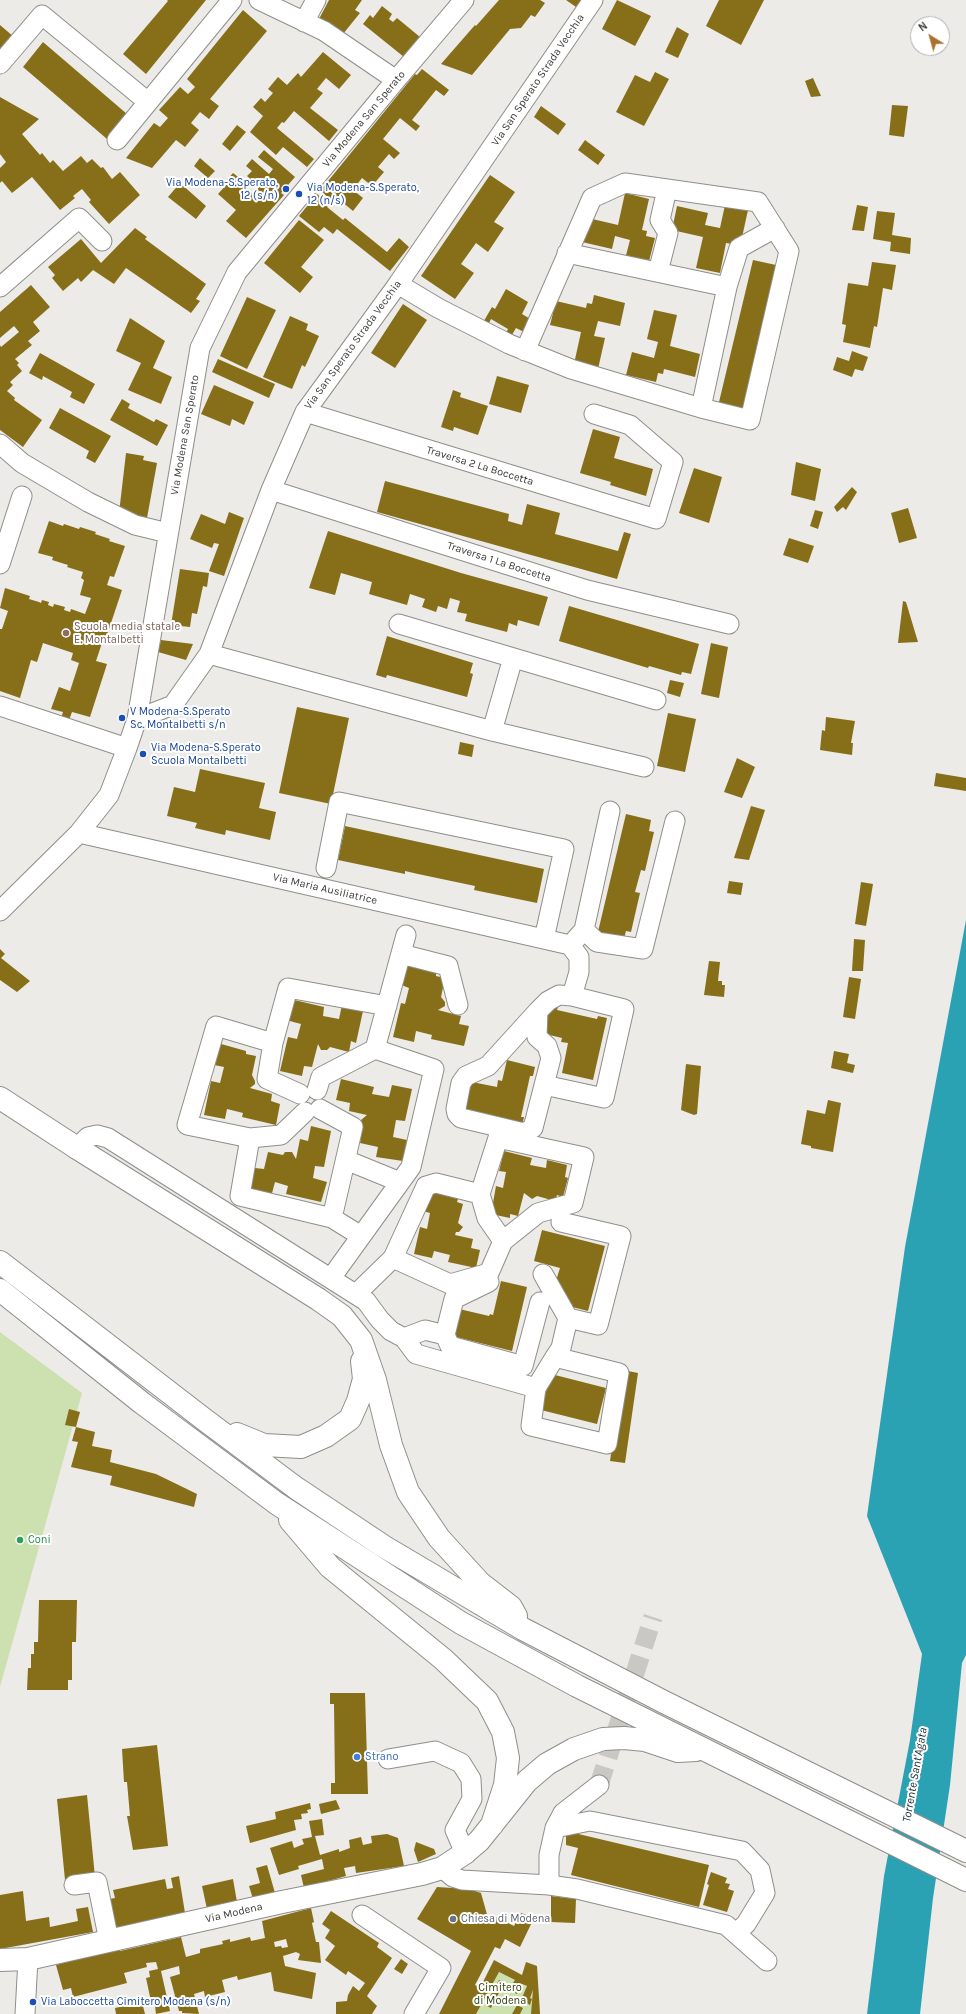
<!DOCTYPE html>
<style>
body{margin:0}
#map{position:relative;width:966px;height:2014px;overflow:hidden;background:#ecebe7;font-family:Karla,sans-serif}
canvas{display:block}
.north{position:absolute;left:910px;top:16px;width:40px;height:40px;box-sizing:border-box;background:#fff;border:1px solid #b1b1b0;border-radius:50%;rotate:323deg;font-size:11px;font-weight:700;line-height:16px;text-align:center;color:#3d3c3a}
.north::after{content:'';display:block;margin:auto;width:14px;height:18px;background:#a9732e;clip-path:polygon(50% 0,100% 100%,50% 72%,0 100%)}
</style>
<div id="map">
<canvas width="966" height="2014"></canvas>
<div class="north">N</div>
</div>
<script>
const context = document.querySelector('canvas').getContext('2d');
context.lineJoin = 'round';
function fill(path, color) { context.fillStyle = color; context.fill(path, 'evenodd'); }
const toPath = rows => new Path2D(rows.map(r => 'M' + r).join(''));
function strokePath(path, color, width, dash) { context.strokeStyle = color; context.lineWidth = width; context.lineCap = dash ? 'butt' : 'round'; context.setLineDash(dash || []); context.stroke(path); }
function write(font, color, halo, rows, align = 'center') {
  context.font = font + ' Karla,sans-serif'; context.lineWidth = 4; context.setLineDash([]); context.textBaseline = 'middle'; context.strokeStyle = halo; context.fillStyle = color; for (const [text, x, y, turn = 0] of rows) {
    context.save(); context.translate(x, y); context.rotate((+turn || 0) * Math.PI / 180); context.textAlign = isNaN(turn) ? turn : align; if (halo) context.strokeText(text, 0, 0); context.fillText(text, 0, 0); context.restore();
  }
}
const green = toPath([
 [0,1332,82,1393,0,1687],
 [491,1968,539,1993,540,2014,466,2014]
]);
const water = toPath([
 [966,920,966,1655,962,1663,950,1785,933,1898,920,2014,867,2014,884,1876,910,1740,922,1654,867,1516,905,1247]
]);
const building = toPath([
 [167,0,206,0,146,74,123,54,168,1],
 [329,0,362,0,355,10,360,13,343,34,319,19],
 [499,0,540,0,545,3,535,17,531,15,521,28,510,29,472,75,441,64,475,25,476,26],
 [566,0,581,0,576,7],
 [617,0,651,16,635,46,602,29],
 [719,0,764,0,741,45,706,26],
 [382,6,392,14,389,19,393,22,397,18,420,37,404,57,363,24,370,15,373,18],
 [243,10,267,31,210,99,219,106,209,119,200,112,191,123,199,130,185,147,176,140,152,168,126,158,154,123,160,127,168,118,159,110,180,87,188,94,195,87,187,79],
 [0,25,14,37,0,53],
 [677,27,689,34,678,58,665,52],
 [43,42,127,114,107,139,23,67],
 [323,52,351,75,339,89,326,78,317,89,323,93,310,108,338,130,329,141,294,111,284,123,282,122,277,128,314,159,307,167,283,147,276,155,250,132,263,116,253,107,261,98,265,102,273,93,268,89,278,77,287,85,298,73,301,77],
 [422,69,449,90,444,96,436,90,412,120,420,126,416,131,400,118,383,139,400,153,394,159,389,154,378,167,384,172,372,186,362,178,355,187,353,190,363,198,353,211,341,201,338,205,320,191,415,74,417,75],
 [655,72,669,79,644,126,616,112,635,75,650,82],
 [813,78,821,96,811,97,805,81],
 [0,97,39,119,22,134,40,155,42,153,50,163,53,160,63,171,81,156,87,163,92,159,101,168,103,167,112,179,120,172,140,195,109,224,89,202,91,200,82,189,73,196,75,198,60,210,32,177,12,193,2,181,0,183,0,168,6,162,0,154],
 [892,105,908,106,904,137,889,135],
 [541,106,566,124,558,135,534,117],
 [237,125,246,132,230,151,222,144],
 [585,140,605,155,598,165,578,150],
 [264,150,295,177,281,193,284,195,246,238,226,221,236,210,218,194,228,183,226,181,233,173,242,180,239,182,253,194,259,187,247,176,252,171,246,166,252,159,269,174,273,169,258,157],
 [200,158,215,171,208,178,194,166],
 [490,175,515,192,494,222,504,228,488,252,476,243,461,264,474,273,455,299,421,276],
 [180,183,206,206,196,219,168,197],
 [625,193,649,199,642,230,647,231,646,236,655,238,647,269,624,263,630,240,615,236,612,249,582,242,588,218,618,225],
 [317,194,329,204,327,207,343,220,345,218,387,252,399,238,409,247,390,271,337,229,333,234,324,227,319,232,299,216],
 [725,205,748,210,741,242,733,240,732,244,726,243,720,273,696,268,703,237,672,230,677,206,708,213,705,225,720,228],
 [857,205,868,207,864,231,852,230],
 [877,211,895,213,892,235,911,238,910,254,890,251,891,242,873,239],
 [299,220,324,240,301,267,313,277,300,293,264,263],
 [135,228,147,237,145,239,206,284,196,299,200,301,191,313,126,268,114,284,93,270,81,282,78,278,63,291,52,278,55,275,48,267,81,239,101,263],
 [753,260,776,265,743,408,719,402],
 [872,262,896,265,892,290,883,288,877,327,874,326,870,348,843,342,846,325,842,324,848,283,868,286],
 [31,285,50,307,33,322,40,331,28,341,32,345,15,359,19,363,17,365,22,371,10,382,13,385,7,391,15,398,14,400,42,420,23,447,0,430,0,345,1,347,19,332,14,326,0,338,0,312],
 [506,289,528,302,522,314,532,320,526,333,516,328,509,340,504,337,508,329,491,319,486,329,481,326,492,307,495,309],
 [594,295,625,303,620,326,598,321,594,336,605,338,598,369,574,364,581,332,550,325,556,301,586,308,587,303,592,304],
 [247,297,276,310,247,369,220,356],
 [403,304,427,320,395,368,371,353],
 [654,310,677,315,670,346,700,354,695,377,664,369,663,374,658,373,656,382,626,375,632,352,654,358,658,342,647,339],
 [290,316,308,324,306,330,319,336,305,367,302,365,292,389,263,377],
 [130,318,165,341,153,368,172,377,161,404,128,390,141,363,116,351],
 [852,351,868,357,863,371,855,369,852,377,833,370,837,357,849,361],
 [40,353,95,384,84,404,70,397,72,392,43,376,42,380,29,373],
 [218,359,275,384,269,398,212,372],
 [497,376,529,385,521,413,489,404],
 [214,385,254,402,244,425,232,419,230,426,201,414],
 [453,390,461,393,460,397,488,406,478,435,454,427,453,431,441,427],
 [122,399,130,404,128,408,154,422,156,419,168,425,157,446,110,420],
 [60,408,111,436,95,463,86,458,89,451,49,428],
 [593,429,620,437,614,458,653,469,646,496,610,485,611,482,580,473],
 [126,453,144,456,143,460,157,463,147,518,119,513],
 [796,462,821,469,815,501,791,495],
 [694,468,722,477,709,523,679,513],
 [385,481,509,514,508,521,522,525,527,504,560,513,555,534,618,551,624,532,631,534,617,579,377,512],
 [852,487,857,492,846,510,843,507,837,512,834,507],
 [908,508,917,538,899,543,891,513],
 [815,510,823,512,818,529,810,526],
 [229,512,244,518,224,576,209,571,219,544,214,543,212,548,190,539,201,514,225,524],
 [49,521,63,526,64,524,79,529,80,527,96,532,95,534,110,539,109,541,125,546,114,577,110,576,107,585,122,590,104,644,102,643,96,661,107,664,90,717,72,712,68,723,60,721,63,712,51,709,59,687,70,691,79,663,71,660,73,653,43,643,37,662,31,660,20,698,0,691,0,629,2,629,8,611,0,608,5,588,30,596,29,599,39,602,41,603,42,600,49,602,48,605,53,607,54,604,65,607,64,610,70,612,71,609,85,614,91,598,80,595,84,580,81,578,83,572,67,567,68,565,52,560,53,557,38,553],
 [328,531,461,573,548,597,539,626,518,620,517,626,509,623,507,632,465,621,467,614,457,612,460,601,450,598,447,609,438,606,436,612,422,607,425,599,410,594,407,605,369,594,372,582,341,573,335,595,309,588],
 [789,538,814,546,808,563,783,555],
 [180,569,209,573,207,587,203,586,197,614,192,613,190,627,171,625],
 [903,601,906,602,918,642,898,643],
 [569,606,699,644,691,674,682,672,681,675,649,666,648,668,559,641],
 [387,636,473,663,470,673,473,674,467,697,387,675,386,678,376,675],
 [161,640,193,644,186,660,158,652],
 [711,643,728,647,719,698,701,694],
 [670,680,684,683,680,697,667,693],
 [297,707,349,718,331,804,279,793],
 [668,713,696,719,685,772,657,766],
 [826,717,855,721,851,743,853,743,852,755,820,750,822,730,825,731],
 [460,742,474,745,472,757,458,754],
 [737,758,755,767,742,798,724,792],
 [200,769,265,783,259,808,276,812,270,840,226,830,225,835,195,828,197,823,167,816,174,787,195,792],
 [936,773,966,778,966,791,934,786],
 [751,806,765,810,749,860,734,858],
 [626,814,651,820,649,831,654,832,645,871,641,870,635,892,640,893,631,932,626,931,623,942,597,936],
 [345,826,544,869,537,903,474,890,475,886,418,874,405,871,405,874,338,860],
 [729,881,743,883,741,895,727,893],
 [861,882,873,884,866,926,855,924],
 [854,939,865,940,863,971,852,971],
 [0,949,5,954,1,958,30,981,17,992,0,980],
 [709,961,720,962,718,981,722,981,722,985,725,985,724,997,704,995],
 [404,965,436,972,436,976,445,978,441,997,445,1002,445,1006,438,1010,461,1016,459,1024,469,1026,464,1046,431,1039,432,1035,416,1031,414,1042,393,1037,401,1003,405,1004,409,988,399,984],
 [849,977,861,979,855,1019,843,1017],
 [290,999,324,1007,323,1016,339,1019,342,1005,363,1011,356,1043,351,1041,349,1052,330,1047,327,1050,321,1050,318,1044,312,1067,304,1066,302,1076,280,1071,288,1037,297,1039,301,1024,286,1020],
 [548,1005,558,1007,557,1010,597,1019,598,1016,607,1018,593,1080,562,1073,568,1043,561,1042,562,1038,541,1033],
 [214,1042,246,1051,246,1054,256,1056,252,1075,255,1081,255,1084,250,1088,272,1094,271,1101,280,1104,276,1125,242,1117,243,1113,227,1109,225,1119,204,1115,211,1081,220,1083,224,1067,209,1064],
 [834,1051,849,1054,847,1063,855,1065,853,1073,831,1068],
 [507,1060,535,1067,533,1076,530,1076,521,1117,524,1117,522,1126,460,1113,467,1081,497,1087,498,1080,502,1081],
 [686,1064,701,1066,697,1114,694,1115,681,1110],
 [341,1079,374,1087,372,1094,389,1097,392,1085,412,1089,405,1121,396,1120,393,1137,407,1140,403,1161,376,1157,378,1147,360,1143,363,1126,361,1120,367,1115,349,1111,350,1103,336,1100],
 [828,1100,841,1103,833,1152,811,1148,811,1146,801,1144,807,1110,825,1114],
 [311,1126,331,1131,324,1167,315,1166,313,1178,327,1182,321,1202,286,1194,288,1186,275,1182,271,1197,250,1191,255,1168,264,1169,268,1152,283,1155,285,1152,292,1152,296,1159,300,1139,308,1141],
 [504,1151,532,1158,530,1165,546,1168,547,1160,567,1165,565,1177,568,1178,563,1197,557,1195,555,1201,537,1196,532,1199,524,1193,518,1216,510,1214,510,1218,491,1214,496,1186,503,1188,506,1172,499,1171],
 [428,1191,458,1199,457,1202,463,1204,458,1223,463,1227,459,1232,456,1232,455,1235,473,1239,471,1248,480,1250,476,1268,448,1262,450,1255,434,1251,432,1258,414,1254,420,1227,427,1229,430,1213,423,1211],
 [542,1230,605,1246,588,1311,564,1305,558,1297,561,1286,555,1284,560,1268,534,1261],
 [501,1281,527,1287,512,1351,448,1335,455,1308,489,1316,490,1314,493,1315],
 [623,1370,638,1373,625,1463,610,1461],
 [551,1374,606,1388,597,1424,541,1410],
 [69,1409,80,1412,76,1427,95,1432,92,1446,112,1450,110,1462,156,1474,197,1494,194,1507,110,1485,112,1476,71,1467,78,1442,72,1441,76,1427,65,1425],
 [39,1600,77,1600,76,1642,72,1642,72,1680,68,1680,68,1690,27,1690,28,1668,31,1668,31,1654,34,1654,34,1642,38,1642],
 [330,1693,365,1693,368,1794,331,1794,331,1783,335,1783,334,1704,330,1704],
 [157,1745,168,1846,133,1850,127,1816,130,1816,127,1782,124,1782,122,1749],
 [87,1795,95,1877,65,1880,57,1799],
 [336,1800,340,1809,321,1814,319,1804],
 [310,1803,311,1809,307,1810,308,1813,301,1814,302,1819,294,1820,296,1830,250,1843,246,1826,276,1819,275,1812],
 [322,1819,324,1835,315,1836,320,1855,339,1849,339,1852,350,1848,349,1840,361,1837,363,1845,372,1843,371,1836,387,1834,398,1838,404,1866,356,1873,355,1866,344,1868,346,1876,304,1888,301,1875,324,1869,322,1859,298,1866,299,1869,279,1875,270,1848,292,1841,294,1848,304,1844,302,1839,312,1837,309,1821],
 [570,1832,709,1865,699,1907,571,1875,578,1848,566,1845,566,1834],
 [416,1842,434,1849,436,1854,418,1862,414,1850],
 [267,1865,275,1893,253,1899,249,1886,260,1883,256,1868],
 [711,1872,727,1878,725,1883,730,1884,728,1889,734,1891,727,1912,703,1905,709,1885,707,1884],
 [179,1876,185,1913,110,1929,104,1900,115,1898,113,1890,165,1879,167,1889,173,1888,171,1878],
 [233,1879,237,1902,207,1909,202,1886],
 [437,1887,469,1889,481,1893,488,1918,492,1915,514,1926,521,1913,534,1918,520,1947,505,1939,500,1949,495,1947,475,1985,480,1988,494,1960,522,1975,526,1962,537,1966,540,2014,531,2014,533,1990,530,1998,532,1999,530,2005,521,2000,527,1986,522,1984,517,1994,509,1989,515,1980,499,1972,476,2014,439,2014,471,1951,417,1919],
 [23,1891,26,1921,49,1917,50,1927,78,1921,76,1909,88,1907,93,1932,0,1949,0,1895],
 [551,1896,576,1899,575,1923,551,1922],
 [311,1908,314,1922,312,1923,316,1942,319,1942,321,1963,298,1960,300,1954,296,1952,283,1956,285,1966,316,1973,312,1999,274,1991,271,1972,238,1980,237,1976,222,1980,225,1992,205,1997,204,1991,194,1994,199,2014,182,2013,182,2011,179,2011,170,1977,180,1974,179,1966,161,1971,170,2011,156,2014,155,2006,152,2006,146,1978,150,1977,149,1971,158,1969,156,1962,146,1963,147,1967,124,1973,127,1983,73,1997,71,1988,63,1990,56,1965,119,1947,120,1951,181,1937,186,1957,200,1953,200,1949,223,1944,222,1941,230,1939,230,1942,250,1937,251,1941,265,1938,262,1921],
 [286,1939,288,1947,282,1948,281,1946,275,1947,274,1942],
 [331,1911,379,1943,377,1947,392,1958,367,1996,377,2006,372,2014,336,2014,336,2002,347,2001,348,1995,353,1986,359,1991,365,1983,348,1971,346,1975,325,1960,335,1946,325,1938,330,1930,322,1924],
 [401,1959,408,1964,402,1974,394,1969],
 [499,1980,504,1983,491,2008,485,2005],
 [142,2002,145,2014,116,2014,115,2008],
 [517,2005,523,2008,520,2014,512,2014]
]);
const minorTunnel = toPath([
 [599,1785,653,1617]
]);
const minor = toPath([
 [259,0,324,31,396,80],
 [304,22,316,0],
 [0,64,42,15,148,102],
 [117,140,232,0],
 [567,253,727,287],
 [658,272,668,233,660,220,667,189],
 [398,284,438,308,509,344,571,369,701,408,750,420,789,251,758,202,625,183,592,198,525,351],
 [0,287,79,218,102,241],
 [701,408,727,287,739,248,775,228],
 [305,412,656,519,673,462,630,425,594,414],
 [0,444,22,463,88,502,135,525,168,533],
 [271,490,587,590,729,624],
 [0,564,22,496],
 [399,624,656,700],
 [209,654,492,731,644,767],
 [0,706,127,748],
 [137,719,173,705,209,654,271,490,305,412,398,284,593,0],
 [492,731,513,658],
 [79,833,570,945],
 [326,868,339,802,564,849,544,939],
 [0,911,79,833,109,795,127,748,137,719,200,348,237,272,396,80,464,0],
 [584,930,597,942,643,949,675,821],
 [575,940,584,930,610,811],
 [570,945,579,957,579,972,572,996],
 [401,954,448,966,458,1005],
 [538,1011,537,1037,547,1046,551,1058,533,1128,524,1133,461,1118,457,1114,456,1109,461,1083,466,1076,488,1066,538,1011,548,1001,559,995,572,996,624,1009,604,1098,544,1085],
 [273,1043,216,1026,187,1125,250,1138,281,1135,305,1112],
 [375,1049,406,935],
 [317,1090,321,1077,375,1049,434,1069,411,1167,331,1278],
 [300,1094,267,1079,273,1043,288,988,387,1006],
 [320,1109,353,1127,332,1218],
 [250,1138,240,1196,332,1218,361,1236],
 [77,1148,88,1137,97,1135,108,1138,366,1301,380,1320,391,1331,404,1338,416,1354,536,1388],
 [346,1160,400,1182],
 [561,1222,621,1236,598,1325,568,1318],
 [393,1258,450,1284,489,1273,503,1241,538,1213,573,1203,584,1157,498,1138,480,1194,487,1218,503,1241],
 [543,1274,568,1318,561,1348,555,1357,536,1388,531,1426,607,1444,619,1373,555,1357],
 [489,1282,454,1299,445,1335,450,1346,523,1366,540,1302],
 [356,1294,393,1258,426,1186,436,1183,480,1194],
 [404,1338,425,1330,445,1335],
 [388,1759,435,1751,461,1763,471,1779,472,1799,455,1830,465,1853],
 [555,1828,563,1813,599,1785],
 [442,1868,453,1877,462,1880,549,1885,577,1889,726,1925,767,1961],
 [74,1885,97,1882,109,1941],
 [549,1885,549,1855,555,1828,590,1821,742,1851,760,1870,765,1893,746,1924,736,1933],
 [362,1915,441,1968,414,2014],
 [25,2014,28,1959]
]);
const major = toPath([
 [0,1098,77,1148],
 [0,1960,28,1959,282,1902,422,1874,442,1868,465,1853]
]);
const highway = toPath([
 [77,1148,318,1299,342,1316,361,1340,375,1380,391,1445,408,1492,439,1538,480,1583,511,1607,516,1616],
 [0,1262,205,1420,296,1488,383,1546,523,1629,664,1702,966,1851],
 [0,1290,142,1403,276,1503,461,1623,577,1686,966,1880],
 [237,1434,264,1445,301,1447,326,1436,350,1419,358,1401,364,1379,362,1361],
 [290,1520,330,1567,443,1659,487,1701,503,1732,508,1758,505,1785,492,1825],
 [465,1853,479,1841,527,1781,547,1764,574,1749,603,1739,624,1738,645,1740,678,1751,696,1750]
]);
const markers = [
 [286,189,4,"#1a4fb4"],
 [299,194,4,"#1a4fb4"],
 [66,633,4,"#8d6e63"],
 [122,718,4,"#1a4fb4"],
 [143,754,4,"#1a4fb4"],
 [20,1540,4,"#2e9e5b"],
 [357,1757,4,"#3f7fe0"],
 [453,1919,4,"#6b7280"],
 [33,2002,4,"#1a4fb4"]
];
const streetNames = [
 ["Via San Sperato Strada Vecchia",538,80,-56],
 ["Via Modena San Sperato",364,119,-50],
 ["Via San Sperato Strada Vecchia",353,345,-54],
 ["Via Modena San Sperato",185,435,-80],
 ["Traversa 2 La Boccetta",480,466,17],
 ["Traversa 1 La Boccetta",499,562,18],
 ["Via Maria Ausiliatrice",325,889,13],
 ["Via Modena",234,1913,-13]
];
const transitNames = [
 ["Via Modena-S.Sperato,",278,183,"right"],
 ["12 (s/n)",278,196,"right"],
 ["Via Modena-S.Sperato,",307,188],
 ["12 (n/s)",307,201],
 ["V Modena-S.Sperato",130,712],
 ["Sc. Montalbetti s/n",130,725],
 ["Via Modena-S.Sperato",151,748],
 ["Scuola Montalbetti",151,761],
 ["Via Laboccetta Cimitero Modena (s/n)",41,2002]
];
const educationNames = [
 ["Scuola media statale",74,627],
 ["E. Montalbetti",74,640]
];
const leisureNames = [
 ["Coni",28,1540]
];
const shopNames = [
 ["Strano",365,1757]
];
const worshipNames = [
 ["Chiesa di Modena",461,1919]
];
const parkNames = [
 ["Cimitero",500,1988],
 ["di Modena",500,2001]
];
const waterNames = [
 ["Torrente Sant'Agata",915,1775,-80]
];
fill(green, '#cde0af');
fill(water, '#2ba1b4');
fill(building, '#876f19');
strokePath(minorTunnel, '#c9c8c4', 19, [19, 10]);
strokePath(minor, '#908e8b', 21);
strokePath(major, '#908e8b', 24);
strokePath(highway, '#908e8b', 24);
strokePath(minor, '#fff', 19);
strokePath(major, '#fff', 22);
strokePath(highway, '#fff', 22);
for (const [x, y, r, color] of markers) { const dot = new Path2D(); dot.arc(x, y, r, 0, 2 * Math.PI); context.fillStyle = color; context.fill(dot); strokePath(dot, '#fff', 1.5); }
write('11px', '#3d3c3a', '#fff', streetNames);
write('11px', '#164399', '#fff', transitNames, 'left');
write('11px', '#785e54', '#fff', educationNames, 'left');
write('11px', '#27864d', '#fff', leisureNames, 'left');
write('11px', '#366cbe', '#fff', shopNames, 'left');
write('11px', '#5b616d', '#fff', worshipNames, 'left');
write('11px', '#2f3f07', '#fff', parkNames);
write('italic 12px', '#1a2e32', '#fff', waterNames);
</script>
